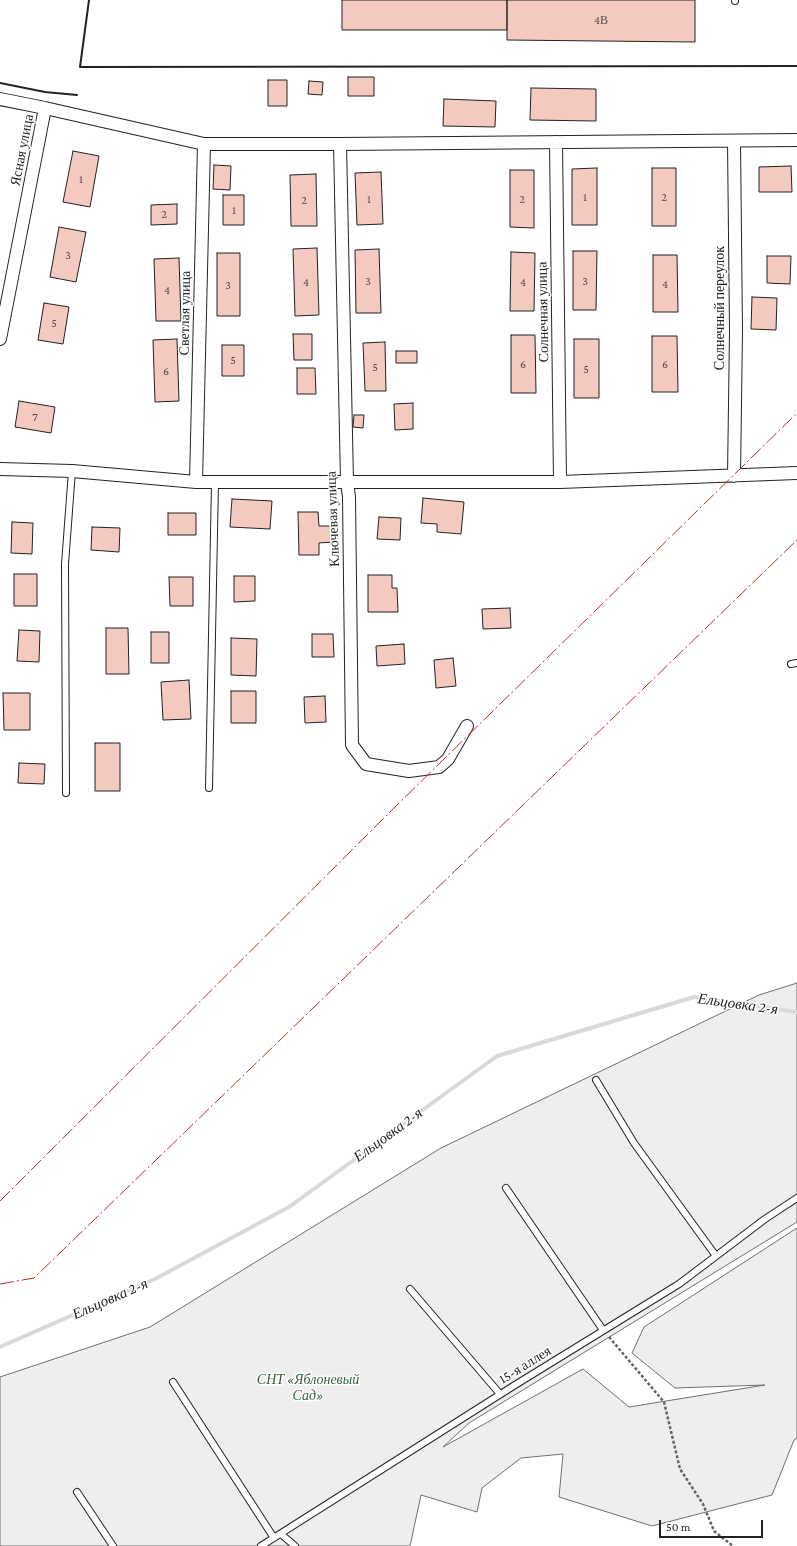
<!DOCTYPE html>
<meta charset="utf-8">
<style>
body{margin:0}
#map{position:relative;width:797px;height:1546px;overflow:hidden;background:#fff;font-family:"Crimson Pro",serif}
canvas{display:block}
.scale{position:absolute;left:659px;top:1520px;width:104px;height:18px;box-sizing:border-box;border:2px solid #222;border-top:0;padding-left:5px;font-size:12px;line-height:14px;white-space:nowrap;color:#222;-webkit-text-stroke:3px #fff;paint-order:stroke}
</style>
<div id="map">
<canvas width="797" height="1546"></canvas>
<div class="scale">50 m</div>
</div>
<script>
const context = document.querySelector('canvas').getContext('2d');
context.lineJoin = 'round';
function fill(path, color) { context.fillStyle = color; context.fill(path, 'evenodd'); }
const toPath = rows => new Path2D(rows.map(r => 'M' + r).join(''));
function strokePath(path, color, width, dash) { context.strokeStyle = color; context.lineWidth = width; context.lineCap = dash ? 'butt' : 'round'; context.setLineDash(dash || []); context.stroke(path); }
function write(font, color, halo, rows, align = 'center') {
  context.font = font + ' "Crimson Pro",serif'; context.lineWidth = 3; context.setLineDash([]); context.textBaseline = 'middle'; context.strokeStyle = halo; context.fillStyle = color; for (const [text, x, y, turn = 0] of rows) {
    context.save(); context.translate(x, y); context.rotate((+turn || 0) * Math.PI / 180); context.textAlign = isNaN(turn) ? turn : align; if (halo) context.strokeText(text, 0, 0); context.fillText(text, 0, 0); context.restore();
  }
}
const green = toPath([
 [797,983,797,1222,469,1423,443,1447,583,1369,629,1407,765,1385,675,1388,632,1353,644,1327,797,1228,797,1438,794,1440,772,1495,652,1526,559,1497,563,1454,521,1458,482,1488,477,1512,421,1495,410,1546,0,1546,0,1377,150,1327,441,1148,759,995,797,983]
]);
const stream = toPath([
 [0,1347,155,1279,289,1207,497,1056,694,997,797,1012]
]);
const building = toPath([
 [342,0,507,0,507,30,342,30,342,0],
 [507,0,695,0,695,42,507,40,507,0],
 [348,77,374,77,374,96,348,96,348,77],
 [268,80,287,80,287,106,268,106,268,80],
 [309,81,323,82,322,95,308,94,309,81],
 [531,88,596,89,596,121,530,120,531,88],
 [444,99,496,101,495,127,443,126,444,99],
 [73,151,99,156,90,207,63,202,73,151],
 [214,165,231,166,230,190,213,189,214,165],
 [791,166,792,192,759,192,759,167,791,166],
 [597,168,597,225,572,225,572,169,597,168],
 [652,168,676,168,676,226,652,226,652,168],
 [510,170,534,170,534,228,510,227,510,170],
 [381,172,383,224,357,225,355,173,381,172],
 [316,174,317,226,291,226,290,175,316,174],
 [223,195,244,195,244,225,223,225,223,195],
 [177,204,177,224,151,225,151,205,177,204],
 [59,227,86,232,76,282,50,277,59,227],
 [317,248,319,315,295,316,293,249,317,248],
 [379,249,381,313,356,313,355,250,379,249],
 [573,251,597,251,596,310,573,310,573,251],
 [511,252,535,253,534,311,510,311,511,252],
 [217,253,240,253,240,316,217,316,217,253],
 [653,255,677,255,678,312,653,312,653,255],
 [767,256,791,256,790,284,767,283,767,256],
 [179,258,181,321,156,321,154,259,179,258],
 [752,297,777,298,776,330,751,329,752,297],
 [44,303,69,307,63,344,38,340,44,303],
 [293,334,312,334,312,360,294,360,293,334],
 [511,335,535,335,536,393,511,393,511,335],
 [652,336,677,336,678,392,652,392,652,336],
 [177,339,179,401,155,402,153,340,177,339],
 [574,339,599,339,599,398,574,398,574,339],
 [385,342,386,391,365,391,363,343,385,342],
 [222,345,244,345,244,376,222,376,222,345],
 [396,351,417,351,417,363,396,363,396,351],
 [297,368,315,368,316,394,297,394,297,368],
 [19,401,55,407,51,433,15,427,19,401],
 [413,403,413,429,395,430,394,404,413,403],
 [354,415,364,415,363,428,353,427,354,415],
 [423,498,464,502,461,534,437,532,437,524,421,523,423,498],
 [232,499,272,501,270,529,230,527,232,499],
 [298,512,318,512,319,526,333,526,333,542,319,543,319,555,299,555,298,512],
 [168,513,196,513,196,535,168,535,168,513],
 [379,517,401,518,400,540,377,539,379,517],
 [12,522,33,523,32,554,11,553,12,522],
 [92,527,120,528,119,552,91,550,92,527],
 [14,574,37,574,37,606,14,606,14,574],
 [368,575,392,575,392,588,397,588,398,612,368,612,368,575],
 [234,576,255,576,255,601,234,602,234,576],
 [169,577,193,577,193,606,170,606,169,577],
 [510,608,511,628,483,629,482,609,510,608],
 [106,628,128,628,129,674,106,674,106,628],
 [19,630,40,631,39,662,17,661,19,630],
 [151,632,169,632,169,663,151,663,151,632],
 [312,634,333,634,334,657,312,657,312,634],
 [231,638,257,639,256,676,231,675,231,638],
 [404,644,405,664,377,666,376,646,404,644],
 [453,658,456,686,436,688,434,660,453,658],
 [189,680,191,719,163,720,161,682,189,680],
 [231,691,256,691,256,723,231,723,231,691],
 [3,693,30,693,30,730,4,730,3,693],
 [325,696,326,722,305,723,304,697,325,696],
 [95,743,120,743,120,791,95,791,95,743],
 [19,763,45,764,44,784,18,783,19,763]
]);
const path = toPath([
 [609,1337,664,1402,680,1469,703,1504,714,1531,733,1546]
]);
const service = toPath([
 [735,0,735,1],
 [791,664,797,663],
 [209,788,215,482],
 [66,793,65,564,72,471],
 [596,1080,634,1143,716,1256],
 [506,1188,603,1330],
 [410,1289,500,1394],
 [173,1382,274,1538],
 [77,1492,113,1546],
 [281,1534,295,1546],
 [261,1546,515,1385,679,1284,765,1219,797,1198]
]);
const minor = toPath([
 [0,99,45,108,204,144,340,144,797,140],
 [556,142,560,482],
 [340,144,347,482,349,497,352,745,366,764,409,771,439,767,448,759,467,726],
 [0,339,45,108],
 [0,469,72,471,196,482,560,482,797,473],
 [734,476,736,331,734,141],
 [196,482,204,144]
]);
const wall = toPath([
 [89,0,80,67,797,66],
 [0,83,45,92,77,95]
]);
const power = toPath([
 [0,1201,392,810,797,413],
 [0,1284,34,1278,797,540]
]);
const numberNames = [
 ["4В",601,20],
 ["1",81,179],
 ["1",585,197],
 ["2",664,197],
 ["1",369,199],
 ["2",522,199],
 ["2",304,200],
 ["1",234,210],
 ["2",164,214],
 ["3",68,255],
 ["3",368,281],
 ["3",585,281],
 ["4",306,282],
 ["4",523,282],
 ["4",665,284],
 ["3",228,285],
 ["4",167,290],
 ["5",54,323],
 ["5",233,360],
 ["6",523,364],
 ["6",665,364],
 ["5",375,367],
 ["5",586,369],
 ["6",166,371],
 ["7",35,417]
];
const streetNames = [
 ["Ясная улица",22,150,-79],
 ["Солнечный переулок",720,308,-90],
 ["Солнечная улица",543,312,-91],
 ["Светлая улица",185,313,-89],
 ["Ключевая улица",333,519,-92],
 ["15-я аллея",525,1365,-32]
];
const parkNames = [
 ["СНТ «Яблоневый",308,1380],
 ["Сад»",308,1396]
];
const waterNames = [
 ["Ельцовка 2-я",738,1004,8],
 ["Ельцовка 2-я",388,1135,-36],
 ["Ельцовка 2-я",110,1299,-24]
];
fill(green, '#eee');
strokePath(green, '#6f6f6f', 1);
strokePath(stream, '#d9d9d9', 4);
fill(building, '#f3c9c0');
strokePath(building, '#222', 1);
strokePath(service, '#222', 8);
strokePath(minor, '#222', 14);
strokePath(path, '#646464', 2.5, [3, 2]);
strokePath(service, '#fff', 6);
strokePath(minor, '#fff', 12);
strokePath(wall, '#222', 2);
strokePath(power, '#c62828', 1, [14, 3, 2, 3]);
write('12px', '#564c4a', null, numberNames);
write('14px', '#222', '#fff', streetNames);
write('italic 14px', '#2f5e38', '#fff', parkNames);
write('italic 15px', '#222', '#fff', waterNames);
</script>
